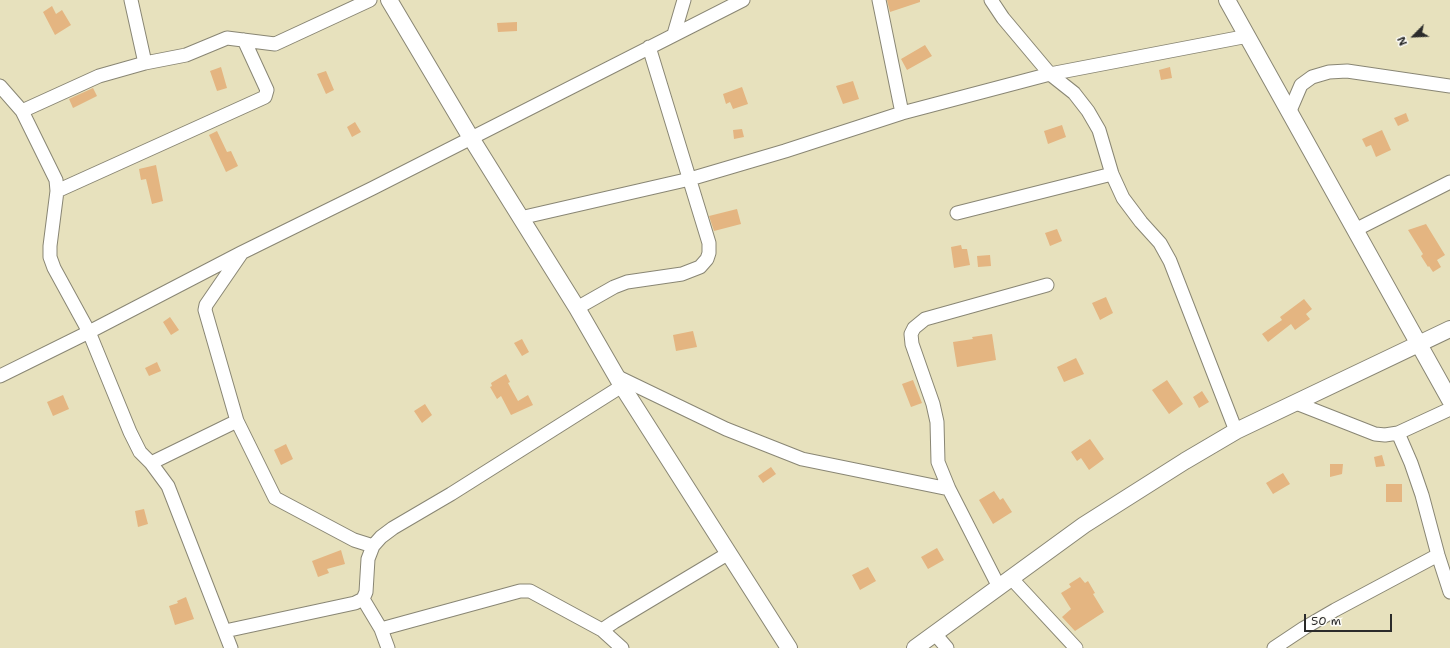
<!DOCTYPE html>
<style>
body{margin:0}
#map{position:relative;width:1450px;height:648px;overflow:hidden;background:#e7e1bd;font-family:"Shantell Sans",sans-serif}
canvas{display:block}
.north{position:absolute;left:1394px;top:16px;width:40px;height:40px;-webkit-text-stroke:3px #fdfcf7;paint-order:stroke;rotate:246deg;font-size:11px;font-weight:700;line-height:16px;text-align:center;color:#2b2b2b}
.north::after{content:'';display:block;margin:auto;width:14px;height:18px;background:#2b2b2b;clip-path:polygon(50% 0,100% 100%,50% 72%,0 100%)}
.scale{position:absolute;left:1304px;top:614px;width:88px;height:18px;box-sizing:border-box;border:2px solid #2b2b2b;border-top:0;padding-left:5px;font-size:12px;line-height:14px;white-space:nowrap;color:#2b2b2b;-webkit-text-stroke:3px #fdfcf7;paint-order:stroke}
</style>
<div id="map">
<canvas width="1450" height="648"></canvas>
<div class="north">N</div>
<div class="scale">50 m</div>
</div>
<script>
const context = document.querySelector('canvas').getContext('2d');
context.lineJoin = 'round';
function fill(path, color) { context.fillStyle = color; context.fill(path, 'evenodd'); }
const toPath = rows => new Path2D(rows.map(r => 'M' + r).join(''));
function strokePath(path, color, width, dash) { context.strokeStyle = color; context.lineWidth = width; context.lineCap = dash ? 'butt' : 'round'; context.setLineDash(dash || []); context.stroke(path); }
const building = toPath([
 [887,0,920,0,920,2,890,12],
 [52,6,56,14,62,10,71,25,55,35,43,12],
 [517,22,517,31,498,32,497,23],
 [925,45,932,56,907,70,901,59],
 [221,67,227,88,217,91,210,71],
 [1170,67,1172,78,1161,80,1159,70],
 [326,71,334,90,326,94,317,74],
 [853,81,859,99,843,104,836,86],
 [742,87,748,104,733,109,730,102,726,104,723,94],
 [93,88,97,96,73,108,69,99],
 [1406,113,1409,121,1398,126,1394,118],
 [355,122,361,132,352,137,347,127],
 [1062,125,1066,137,1048,144,1044,131],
 [742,129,744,137,734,139,733,130],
 [1382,130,1391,150,1376,157,1371,145,1366,147,1362,139],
 [217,131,227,152,231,151,238,166,226,172,209,135],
 [156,165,163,201,152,204,146,179,141,180,139,169],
 [737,209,741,224,714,231,709,216],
 [1426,224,1445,255,1437,260,1441,267,1433,272,1429,266,1428,267,1421,256,1423,254,1408,230],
 [1057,229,1062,241,1050,246,1045,233],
 [961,245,962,249,967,249,970,265,954,268,951,247],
 [990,255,991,266,978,267,977,256],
 [1106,297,1113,313,1100,320,1092,303],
 [1304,299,1312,309,1306,314,1310,319,1295,330,1291,324,1268,342,1262,334,1282,320,1280,317],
 [170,317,179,330,171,335,163,322],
 [693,331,697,347,676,351,673,335],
 [992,334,996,360,957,367,953,342,973,339,972,337],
 [522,339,529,352,522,356,514,343],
 [1076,358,1084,374,1064,382,1057,367],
 [157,362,161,371,149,376,145,368],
 [506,374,510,382,508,383,518,401,528,395,533,405,511,415,501,396,497,399,490,387,492,386,491,383],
 [913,380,922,403,911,407,902,384],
 [1167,380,1183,404,1169,414,1152,390],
 [1202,391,1209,402,1199,408,1193,397],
 [63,395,69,409,53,416,47,402],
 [425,404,432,415,422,423,414,411],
 [1090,439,1104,459,1089,470,1081,458,1077,461,1071,452],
 [286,444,293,459,281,465,274,450],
 [1382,455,1385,466,1376,467,1374,457],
 [1330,464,1343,464,1342,474,1330,477],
 [771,467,776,474,763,483,758,476],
 [1283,473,1290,484,1273,494,1266,483],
 [1386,484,1402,484,1402,502,1386,502],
 [994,491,1000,500,1003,498,1012,512,993,524,979,500],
 [144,509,148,524,138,527,135,511],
 [937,548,944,560,928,569,921,557],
 [341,550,345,564,327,569,329,573,318,577,312,561],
 [868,567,876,581,860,590,852,575],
 [1080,577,1085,583,1088,581,1095,593,1093,594,1104,612,1075,631,1062,617,1071,609,1061,593,1071,587,1069,584],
 [186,597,194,619,175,625,169,606,178,603,177,601]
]);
const minor = toPath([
 [131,0,145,63],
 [879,0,902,113],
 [991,0,1003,18,1050,74,1074,93,1088,111,1099,130,1112,174,1123,198,1141,222,1160,243,1170,261,1236,431],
 [674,34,684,0],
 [0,86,22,111,56,180,57,191,50,246,50,257,54,268,89,332,130,432,140,452,151,463,168,486,231,648],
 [22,111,99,76,145,63,186,55,227,38,275,44,370,0],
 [1289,113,1301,85,1312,77,1329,72,1347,71,1450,86],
 [57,191,265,97,267,90,244,40],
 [957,213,1112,174],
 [520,218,690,179,785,151,902,113,1050,74,1248,36],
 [1355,230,1450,182],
 [241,254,206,305,205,310,237,421,275,498,354,540,373,546],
 [577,308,614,287,627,282,682,274,700,267,707,259,709,253,709,243,649,47],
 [0,376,89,332,241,253,373,188,743,0],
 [616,376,726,429,802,459,949,489],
 [1296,403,1375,434,1385,435,1398,433,1450,409],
 [1398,433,1411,463,1422,495,1438,555,1450,592],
 [151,463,237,421],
 [1011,578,1076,648],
 [999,587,949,489,938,462,937,422,933,404,912,344,911,334,914,328,925,319,1047,285],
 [363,599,381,629,388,648],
 [381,629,520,591,530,591,602,630,622,648],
 [602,630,614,622,729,553],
 [225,631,355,603,363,599,366,592,368,559,373,546,381,537,393,528,451,494,622,386],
 [935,634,947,648],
 [1274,648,1304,628,1335,610,1438,555]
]);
const tertiary = toPath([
 [389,0,471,138,577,308,622,386,789,648],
 [1227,0,1450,400],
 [915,648,1084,525,1185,461,1236,431,1450,329]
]);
fill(building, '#e4b581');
strokePath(minor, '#898674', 15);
strokePath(tertiary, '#898674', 18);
strokePath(minor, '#fff', 13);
strokePath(tertiary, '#fff', 16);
</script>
